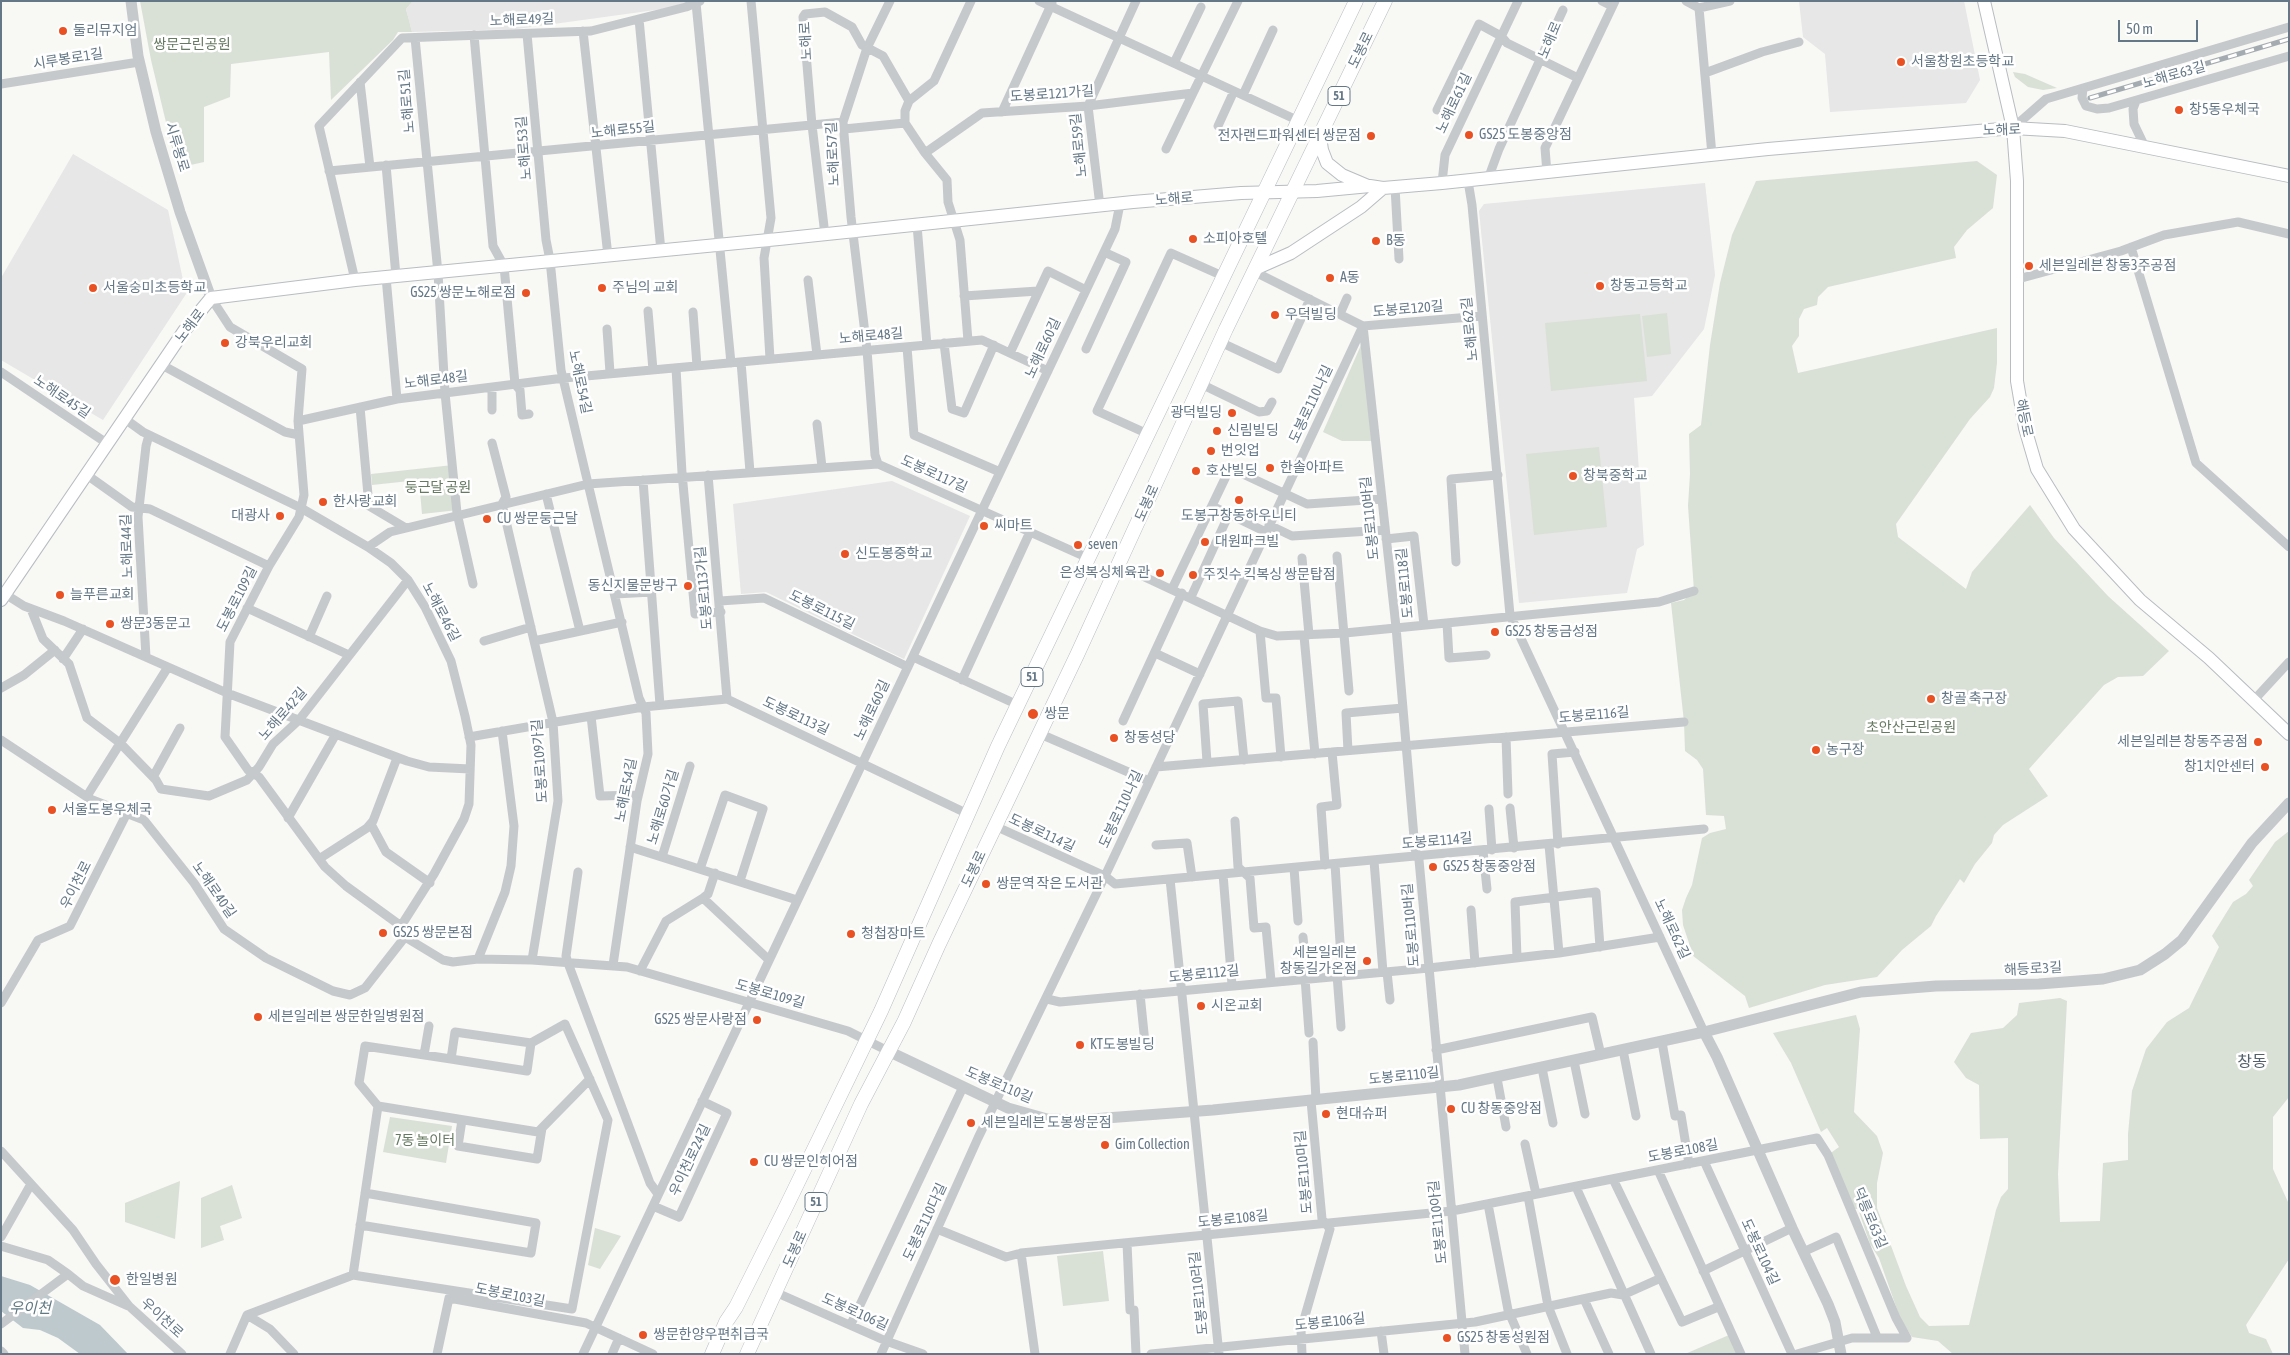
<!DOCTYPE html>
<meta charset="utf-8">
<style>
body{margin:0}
#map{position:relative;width:2290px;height:1355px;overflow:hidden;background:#f8f8f5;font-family:"Asap Condensed",sans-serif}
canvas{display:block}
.frame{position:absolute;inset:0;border:2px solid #657887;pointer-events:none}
.scale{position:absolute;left:2118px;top:20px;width:80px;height:22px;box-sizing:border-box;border:2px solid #657887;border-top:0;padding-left:6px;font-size:15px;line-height:18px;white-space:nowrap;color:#657887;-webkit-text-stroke:4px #fff;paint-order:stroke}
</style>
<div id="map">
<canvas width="2290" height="1355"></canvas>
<div class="frame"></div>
<div class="scale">50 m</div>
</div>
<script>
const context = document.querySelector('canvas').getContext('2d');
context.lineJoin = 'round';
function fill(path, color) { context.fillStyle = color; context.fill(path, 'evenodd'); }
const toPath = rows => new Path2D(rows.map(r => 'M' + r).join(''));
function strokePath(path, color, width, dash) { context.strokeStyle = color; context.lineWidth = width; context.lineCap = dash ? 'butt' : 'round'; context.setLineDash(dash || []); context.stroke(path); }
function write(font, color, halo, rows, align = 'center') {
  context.font = font + ' "Asap Condensed","Noto Sans KR",sans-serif'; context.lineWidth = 5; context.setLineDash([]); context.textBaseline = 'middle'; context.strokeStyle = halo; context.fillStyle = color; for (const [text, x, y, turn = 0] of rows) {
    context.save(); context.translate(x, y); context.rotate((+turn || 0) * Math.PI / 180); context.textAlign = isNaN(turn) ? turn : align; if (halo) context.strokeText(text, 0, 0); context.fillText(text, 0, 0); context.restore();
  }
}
const built = toPath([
 [413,1,690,1,677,7,517,29,412,32,406,9],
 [1799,1,1964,1,1980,80,1966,103,1830,112,1825,54,1803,37],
 [73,154,168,210,186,294,103,420,1,360,1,278],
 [1705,183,1715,275,1704,329,1652,396,1634,398,1644,545,1637,549,1627,593,1519,603,1479,211,1484,204],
 [892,481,970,516,904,659,766,592,741,594,733,504]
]);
const green = toPath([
 [140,1,413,1,406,9,412,32,398,32,393,40,331,100,329,52,231,64,230,97,204,107,204,162,177,168,151,60],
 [2013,72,2025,74,2057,88,2043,90,2028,87,2015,77],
 [1977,161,1997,175,1993,208,1967,230,1954,247,1956,258,1828,287,1818,297,1817,305,1804,309,1799,319,1799,336,1792,346,1798,373,1997,328,1997,363,1994,388,1990,397,1970,419,1896,524,1898,537,1966,589,1972,572,2030,505,2054,538,2108,596,2169,651,2143,676,2118,677,2104,685,2029,769,2048,796,2003,825,1994,835,1992,843,1975,864,1964,883,1960,879,1936,916,1931,926,1902,950,1877,977,1825,985,1749,1008,1745,996,1688,952,1689,943,1683,925,1682,910,1686,898,1692,885,1702,838,1710,833,1726,829,1724,816,1706,815,1703,769,1697,760,1685,751,1684,722,1671,603,1684,600,1694,591,1688,506,1690,474,1689,434,1701,425,1710,345,1720,283,1732,235,1756,181],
 [1667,313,1671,354,1647,357,1642,316],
 [1640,314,1647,381,1551,391,1545,323],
 [1361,345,1373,441,1342,441,1323,432],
 [1599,447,1607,527,1534,535,1526,454],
 [453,465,458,510,422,514,419,480,372,485,371,474],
 [2289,831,2289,1097,2273,1117,2273,1169,2288,1202,2289,1259,2246,1325,2249,1333,2266,1339,2273,1354,1953,1354,1938,1341,1912,1337,1900,1318,1879,1258,1870,1244,1858,1209,1852,1209,1828,1155,1839,1147,1827,1128,1821,1132,1791,1063,1773,1033,1856,1015,1860,1029,1854,1112,1877,1136,1883,1153,1877,1183,1877,1208,1906,1286,1920,1317,1929,1326,1969,1325,1996,1210,2001,1197,2008,1189,2008,1138,1980,1139,1979,1085,1966,1078,1954,1062,1971,1033,2003,1028,2017,1015,2019,1003,2060,998,2067,1001,2058,1174,2060,1222,2100,1221,2103,1163,2128,1160,2128,1134,2132,1091,2146,1049,2167,1022,2189,1008,2219,947,2212,936,2233,902,2246,894,2253,886,2249,880,2275,842],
 [390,1117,452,1126,446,1163,383,1152],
 [180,1181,175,1239,125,1222,125,1203],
 [232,1185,242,1218,220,1226,224,1240,201,1248,201,1198],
 [595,1228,621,1236,600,1269,588,1265],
 [1103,1251,1109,1301,1063,1306,1057,1256],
 [1729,1335,1737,1354,1685,1354]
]);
const water = toPath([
 [1,1276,30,1285,100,1325,128,1354,80,1354,58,1338,40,1330,23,1328,1,1311]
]);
const minor = toPath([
 [751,1,771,218,764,258,770,359],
 [1039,1,1299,121],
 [1602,1,1612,6],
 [1686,1,1699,8,1730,1],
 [696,3,731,363],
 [1699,8,1712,155],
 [639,19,661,251],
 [583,31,608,256],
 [527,34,546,240,550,260,561,370,639,698,646,713,648,754,637,801,613,965],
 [474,35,493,246,504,266,515,384,520,390,522,415,529,414],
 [415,38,438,273,445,393,457,513,473,584],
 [1174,63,1201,7],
 [1705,73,1762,52,1799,42],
 [360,82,370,167],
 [1,84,139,62],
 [2083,88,2082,98,2086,106,2097,109,2109,108,2289,56],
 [1243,95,1273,30],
 [2136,101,2133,109,2134,124,2145,147],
 [1437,110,1479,24,1501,36,1507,43,1578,78],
 [1002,112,1052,3],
 [1218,126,1234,91],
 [2013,128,2046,99,2289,27],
 [844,129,905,123],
 [1166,149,1193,93],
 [925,153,982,113,1088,106,1193,93,1238,1],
 [386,165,396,276],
 [329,171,843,122],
 [1547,173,1545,148,1615,1],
 [1488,179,1499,149,1563,10],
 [1468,181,1472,205,1510,615,1704,1032],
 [1442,183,1445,155,1518,1],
 [1395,187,1399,259],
 [1100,206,1088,106,1136,1],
 [917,225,927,345],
 [825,235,812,125,803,17,805,14,825,12,852,27,862,45,883,56,909,101],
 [2131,247,2196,463,2289,547],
 [1255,272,1363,326,1482,316],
 [386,277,397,399],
 [2018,279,2121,251,2164,235,2238,222,2289,234],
 [355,280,319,126,402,38,591,31,686,7,700,1],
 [808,280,817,355],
 [964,296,1038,291],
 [211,298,230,327,302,369,298,421,304,495,299,517,269,566,230,642,225,737,248,770,259,777,325,867,346,886,401,926],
 [648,311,653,370],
 [693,312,697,366],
 [1340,314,1347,298],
 [1363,326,1396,627,1415,849,1419,860,1465,1354],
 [607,329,610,373],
 [968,341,960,240,948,202,947,180,925,153,905,123,905,111,909,101,934,81,971,1],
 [1220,342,1278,369,1310,299],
 [944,343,952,409,964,413,994,345],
 [907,347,914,435,1000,472],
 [1086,349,1126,262,1104,252],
 [1010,353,1048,271,1086,290],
 [741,362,750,472],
 [162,365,285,432,299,435],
 [676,368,682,473,695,614,721,612],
 [1,372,108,444],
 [1201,384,1259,412,1267,411,1272,402],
 [492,387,492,410],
 [360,407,369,506,406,528],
 [125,419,143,432,301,508,368,547,391,563,408,580,425,607,451,661,465,716,471,745,469,804,464,819,434,874,401,926,405,937],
 [298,421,397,399,564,378,982,340,1048,371],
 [817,424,822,467],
 [1148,434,1097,411,1171,253,1225,277],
 [492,443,506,497,502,504,553,722,558,801,532,960],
 [878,464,875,455,867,350,851,217,843,122,867,48,890,1],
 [87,475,132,507,150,509,269,566],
 [708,475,727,699],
 [643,480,660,705],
 [546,494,580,631],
 [1212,506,1266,532],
 [1269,525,1292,536,1385,530],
 [1386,539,1414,536,1424,625],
 [368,547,390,532,588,484,878,464,1088,558],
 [1337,556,1349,691],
 [1302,558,1309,635],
 [1456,562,1451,479,1498,475],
 [1119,565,1260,631,1277,636,1345,633,1659,602,1694,591],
 [1172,589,1230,468,1307,504,1382,499],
 [5,594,24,606,64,621,227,693,407,761,429,767,470,769],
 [615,594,652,592],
 [1191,597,1229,514],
 [720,601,764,598,908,667],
 [247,608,349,655],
 [31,609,43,639,69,664,87,718,120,743,156,780,161,789,209,796,247,780,259,767,273,744,299,720,408,580],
 [1447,623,1449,658,1486,655],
 [1260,631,1266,698,1276,698,1281,757],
 [1304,636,1315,754],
 [309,637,327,596],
 [484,641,531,627],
 [534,641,622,622],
 [1155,653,1200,674],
 [146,657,138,517,146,446,149,435],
 [913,657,1018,705],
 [63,659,83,629],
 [962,680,1030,532],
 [1,688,24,675,55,650],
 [2254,700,2289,662],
 [591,716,600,796,638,795],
 [1123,721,1182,593],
 [1038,733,1149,781],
 [469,737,643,707,727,699,968,814],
 [1506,737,1508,794],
 [1,740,90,799,144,820,194,883,224,929,266,958,333,991,350,995,365,988,405,937],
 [1348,751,1346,713,1403,708],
 [1207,762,1203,704,1238,701,1244,760],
 [1156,767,1684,722],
 [153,777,180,728],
 [87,796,168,667],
 [1510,808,1514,848],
 [1489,809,1492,850],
 [288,818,336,734],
 [1235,821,1238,867,1250,878,1254,928,1266,927,1271,981],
 [371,824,386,852,430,883],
 [995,826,1105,876,1115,884,1704,829],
 [1558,844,1552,754,1575,752],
 [1156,845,1187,843,1192,877],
 [1549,845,1559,953],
 [630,847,797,900],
 [1483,851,1487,889],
 [662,857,690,766],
 [319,859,367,828,373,821,397,758],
 [1374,861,1383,972],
 [1335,864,1342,974],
 [1325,865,1321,807,1337,805,1332,752],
 [1294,868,1298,921],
 [700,869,725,795,763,809,740,881],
 [578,872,566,956,568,963,650,1183,658,1194],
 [1223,874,1232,985],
 [1170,879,1219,1354],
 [703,898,769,960],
 [1471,910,1475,963],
 [405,937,443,960,453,962,478,959,532,960,627,967,848,1031,888,1051],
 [1303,937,1307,978],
 [1517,958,1515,902,1596,892,1600,947],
 [478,959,505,892,511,866,514,826,502,731],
 [640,971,666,921,703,898,708,894,715,873],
 [1387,972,1390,1000],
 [1337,975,1341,1027],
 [1305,978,1309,1033],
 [1140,994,1145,1043],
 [1047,999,1060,1002,1429,968,1559,953,1660,937],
 [1,1003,38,940,70,926,127,813],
 [1313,1042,1316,1100],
 [1662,1042,1675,1116,1681,1115,1689,1164],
 [1436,1050,1592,1017,1601,1055],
 [1623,1050,1636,1116],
 [424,1055,429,1026],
 [451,1059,527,1071,531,1043],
 [1574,1061,1585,1114],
 [1542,1068,1553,1123],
 [1497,1078,1506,1127],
 [378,1106,538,1132,590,1079],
 [462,1120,458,1146,537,1159,542,1128],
 [1525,1144,1536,1194],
 [1,1151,73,1230,96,1264,129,1306,182,1354],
 [1704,1161,1792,1354],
 [1658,1170,1741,1354],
 [1613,1179,1682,1322,1718,1307],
 [1576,1187,1651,1354],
 [1528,1196,1548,1306,1567,1354],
 [1488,1204,1508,1310,1527,1354],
 [653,1206,679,1217,727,1113,702,1101],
 [360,1225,531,1253,536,1223,365,1193],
 [937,1229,1006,1257,1021,1253,1452,1211,1817,1138,1828,1155,1896,1318,1907,1338],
 [1,1237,31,1184],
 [1127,1243,1130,1310,1134,1310,1136,1354],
 [1,1246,48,1260,68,1274],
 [1803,1252,1836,1237,1877,1337],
 [1021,1253,1035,1354],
 [1703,1271,1792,1228],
 [775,1292,886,1341,923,1354],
 [1584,1299,1609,1354],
 [247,1315,270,1329,294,1354],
 [1,1324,68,1274,83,1286,128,1306],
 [851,1324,963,1087],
 [1381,1331,1384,1354],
 [1,1351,4,1354],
 [230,1354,247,1315,353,1275,378,1106,359,1083,365,1046,451,1059,455,1032,531,1043,565,1024,608,1120,572,1309,353,1275],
 [437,1354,449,1298,586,1323,653,1354],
 [583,1354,1115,229,1120,204],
 [612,1354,619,1338],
 [881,1354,978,1138,1105,876,1363,326],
 [1151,1354,1475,1322,1611,1293,1623,1295,1661,1278],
 [1302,1354,1301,1330,1330,1229,1322,1219,1311,1101],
 [1797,1354,1852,1338,1907,1338]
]);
const tertiary = toPath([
 [131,1,138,56,156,132,180,212,211,298],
 [1704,1032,1717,1057,1792,1228,1828,1304,1835,1322,1841,1354],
 [888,1051,1008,1108,1047,1119,1079,1120,1213,1110,1459,1085,1704,1032,1861,992,1936,986,2039,984,2103,979,2140,970,2165,954,2182,940,2252,843,2289,803]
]);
const secondary = toPath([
 [1984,1,2013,128,2017,181,2017,381,2025,428,2037,469,2074,529,2140,600,2209,658,2289,734],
 [1320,136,1322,150,1327,163,1342,175,1368,186],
 [1257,268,1291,253,1361,207,1383,188],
 [1,600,184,331,211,298,355,280,779,239,1133,202,1241,193,1317,191,1370,186,1383,188,1442,183,1768,149,2013,128,2065,131,2289,176]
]);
const primary = toPath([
 [712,1354,726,1322,736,1307,785,1209,881,1011,998,746,1356,1],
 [747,1354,861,1104,904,1022,939,944,1077,655,1226,329,1385,1]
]);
const rail = toPath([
 [2090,98,2289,39]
]);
const markers = [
 [63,31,5,"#ea5122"],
 [1901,62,5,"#ea5122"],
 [2179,110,5,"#ea5122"],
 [1469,135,5,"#ea5122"],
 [1371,136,5,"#ea5122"],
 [1193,239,5,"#ea5122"],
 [1376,241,5,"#ea5122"],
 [2029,266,5,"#ea5122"],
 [1330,278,5,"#ea5122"],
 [1600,286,5,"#ea5122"],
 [93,288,5,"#ea5122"],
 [602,288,5,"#ea5122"],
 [526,293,5,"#ea5122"],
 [1275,315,5,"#ea5122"],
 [225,343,5,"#ea5122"],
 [1232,413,5,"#ea5122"],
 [1217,431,5,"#ea5122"],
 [1211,451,5,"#ea5122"],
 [1270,468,5,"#ea5122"],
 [1196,471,5,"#ea5122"],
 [1573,476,5,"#ea5122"],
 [1239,500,5,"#ea5122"],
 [323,502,5,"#ea5122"],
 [280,516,5,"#ea5122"],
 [487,519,5,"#ea5122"],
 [984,526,5,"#ea5122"],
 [1205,542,5,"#ea5122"],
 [1078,545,5,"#ea5122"],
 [845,554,5,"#ea5122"],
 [1160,573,5,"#ea5122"],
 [1193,575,5,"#ea5122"],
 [688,586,5,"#ea5122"],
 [60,595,5,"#ea5122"],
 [110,624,5,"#ea5122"],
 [1495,632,5,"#ea5122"],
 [1931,699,5,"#ea5122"],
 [1033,714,6,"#ea5122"],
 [1114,738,5,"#ea5122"],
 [2258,742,5,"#ea5122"],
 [1816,750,5,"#ea5122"],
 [2265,767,5,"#ea5122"],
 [52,810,5,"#ea5122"],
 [1433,867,5,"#ea5122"],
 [986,884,5,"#ea5122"],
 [383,933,5,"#ea5122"],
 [851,934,5,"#ea5122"],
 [1367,961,5,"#ea5122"],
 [1201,1006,5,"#ea5122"],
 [258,1017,5,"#ea5122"],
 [757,1020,5,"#ea5122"],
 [1080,1045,5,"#ea5122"],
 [1451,1109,5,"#ea5122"],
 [1326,1114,5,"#ea5122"],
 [971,1123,5,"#ea5122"],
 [1105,1145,5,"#ea5122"],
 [754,1162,5,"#ea5122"],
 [115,1280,6,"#ea5122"],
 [643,1335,5,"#ea5122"],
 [1447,1338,5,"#ea5122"]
];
const shields = [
 [1339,96,22],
 [1032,677,22],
 [816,1202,22]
];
const shieldNames = [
 ["51",1339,96],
 ["51",1032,677],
 ["51",816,1202]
];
const streetNames = [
 ["노해로49길",522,20,-2],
 ["노해로",1550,40,-67],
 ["노해로",806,41,-93],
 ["도봉로",1361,50,-64],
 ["시루봉로1길",68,59,-9],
 ["노해로63길",2174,75,-16],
 ["도봉로121가길",1052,94,-4],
 ["노해로51길",407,101,-95],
 ["노해로61길",1454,103,-65],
 ["노해로55길",623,130,-6],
 ["노해로",2002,130,-2],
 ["노해로59길",1079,145,-96],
 ["시루봉로",177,147,73],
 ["노해로53길",524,148,-95],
 ["노해로57길",833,154,-93],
 ["노해로",1174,199,-5],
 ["도봉로120길",1408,309,-5],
 ["노해로",190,326,-53],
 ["노해로62길",1470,329,-96],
 ["노해로48길",871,336,-5],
 ["노해로60길",1043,348,-65],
 ["노해로48길",436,380,-7],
 ["노해로54길",580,382,78],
 ["노해로45길",62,397,34],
 ["도봉로110나길",1311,404,-65],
 ["해등로",2024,418,78],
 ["도봉로117길",934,474,24],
 ["도봉로",1147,503,-66],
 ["도봉로110바길",1370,518,-96],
 ["노해로44길",127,546,-92],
 ["도봉로118길",1405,583,-96],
 ["도봉로113가길",704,588,-95],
 ["도봉로109길",237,599,-63],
 ["도봉로115길",822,610,26],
 ["노해로46길",441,612,62],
 ["노해로60길",872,710,-65],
 ["노해로42길",283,714,-49],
 ["도봉로116길",1594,715,-5],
 ["도봉로113길",796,716,25],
 ["도봉로109가길",540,761,-94],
 ["노해로54길",626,790,-79],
 ["노해로60가길",663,807,-73],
 ["도봉로110나길",1121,809,-65],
 ["도봉로114길",1042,833,25],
 ["도봉로114길",1437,841,-5],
 ["도봉로",974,869,-65],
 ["우이천로",76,885,-63],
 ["노해로40길",214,890,55],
 ["도봉로110바길",1411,925,-95],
 ["노해로62길",1672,929,65],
 ["해등로3길",2033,969,-3],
 ["도봉로112길",1204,974,-6],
 ["도봉로109길",770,994,16],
 ["도봉로110길",1404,1076,-6],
 ["도봉로110길",999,1085,23],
 ["도봉로108길",1683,1151,-11],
 ["우이천로24길",690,1160,-65],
 ["도봉로110마길",1304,1172,-95],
 ["덕릉로63길",1870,1218,67],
 ["도봉로108길",1233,1219,-6],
 ["도봉로110다길",925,1222,-65],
 ["도봉로110아길",1438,1222,-96],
 ["도봉로",795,1249,-66],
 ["도봉로104길",1760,1252,65],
 ["도봉로110라길",1199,1293,-96],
 ["도봉로103길",510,1295,11],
 ["도봉로106길",855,1312,24],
 ["우이천로",162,1318,42],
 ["도봉로106길",1330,1322,-6]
];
const poiNames = [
 ["둘리뮤지엄",73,31],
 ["서울창원초등학교",1911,62],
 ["창5동우체국",2189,110],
 ["GS25 도봉중앙점",1479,135],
 ["전자랜드파워센터 쌍문점",1361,136,"right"],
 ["소피아호텔",1203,239],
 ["B동",1386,241],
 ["세븐일레븐 창동3주공점",2039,266],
 ["A동",1340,278],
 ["창동고등학교",1610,286],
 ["서울숭미초등학교",103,288],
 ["주님의 교회",612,288],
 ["GS25 쌍문노해로점",516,293,"right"],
 ["우덕빌딩",1285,315],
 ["강북우리교회",235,343],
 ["광덕빌딩",1222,413,"right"],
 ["신림빌딩",1227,431],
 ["번잇업",1221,451],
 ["한솔아파트",1280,468],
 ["호산빌딩",1206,471],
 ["창북중학교",1583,476],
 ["한사랑교회",333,502],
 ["대광사",270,516,"right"],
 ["도봉구창동하우니티",1239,516,"center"],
 ["CU 쌍문둥근달",497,519],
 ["씨마트",994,526],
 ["대원파크빌",1215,542],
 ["seven",1088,545],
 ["신도봉중학교",855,554],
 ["은성복싱체육관",1150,573,"right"],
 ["주짓수 킥복싱 쌍문탑점",1203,575],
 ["동신지물문방구",678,586,"right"],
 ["늘푸른교회",70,595],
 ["쌍문3동문고",120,624],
 ["GS25 창동금성점",1505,632],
 ["창골 축구장",1941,699],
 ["쌍문",1044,714],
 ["창동성당",1124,738],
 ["세븐일레븐 창동주공점",2248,742,"right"],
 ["농구장",1826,750],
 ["창1치안센터",2255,767,"right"],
 ["서울도봉우체국",62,810],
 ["GS25 창동중앙점",1443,867],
 ["쌍문역 작은 도서관",996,884],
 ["GS25 쌍문본점",393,933],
 ["청첩장마트",861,934],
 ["세븐일레븐",1357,953,"right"],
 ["창동길가온점",1357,969,"right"],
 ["시온교회",1211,1006],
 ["세븐일레븐 쌍문한일병원점",268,1017],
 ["GS25 쌍문사랑점",747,1020,"right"],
 ["KT도봉빌딩",1090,1045],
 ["CU 창동중앙점",1461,1109],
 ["현대슈퍼",1336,1114],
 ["세븐일레븐 도봉쌍문점",981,1123],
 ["Gim Collection",1115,1145],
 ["CU 쌍문인히어점",764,1162],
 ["한일병원",126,1280],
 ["쌍문한양우편취급국",653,1335],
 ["GS25 창동성원점",1457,1338]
];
const parkNames = [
 ["쌍문근린공원",192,45],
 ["둥근달 공원",438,488],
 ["초안산근린공원",1911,728],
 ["7동 놀이터",425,1141]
];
const waterNames = [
 ["우이천",30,1308]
];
const quarterNames = [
 ["창동",2252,1062]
];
fill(built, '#e6e7e6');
fill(green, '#d9e0d6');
fill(water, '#bdc9cd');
strokePath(secondary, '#b7bdc1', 14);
strokePath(primary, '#b8bcc0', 15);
strokePath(minor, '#c5c9cc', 9);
strokePath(tertiary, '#c5c9cc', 11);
strokePath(secondary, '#fff', 12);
strokePath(primary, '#fff', 14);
strokePath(rail, '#a5acb1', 5);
strokePath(rail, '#fff', 3, [9]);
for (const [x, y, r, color] of markers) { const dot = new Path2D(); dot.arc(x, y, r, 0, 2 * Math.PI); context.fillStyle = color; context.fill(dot); strokePath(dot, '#fff', 2); }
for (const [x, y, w] of shields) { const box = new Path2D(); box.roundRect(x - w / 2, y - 9.5, w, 19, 4); context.fillStyle = '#fff'; context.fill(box); strokePath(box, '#657887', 1); }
write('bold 12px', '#657887', null, shieldNames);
write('14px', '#657887', '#fff', streetNames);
write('14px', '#657887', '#fff', poiNames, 'left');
write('14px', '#667961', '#fff', parkNames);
write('italic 15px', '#617a83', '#fff', waterNames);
write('16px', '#54616c', '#fff', quarterNames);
</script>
